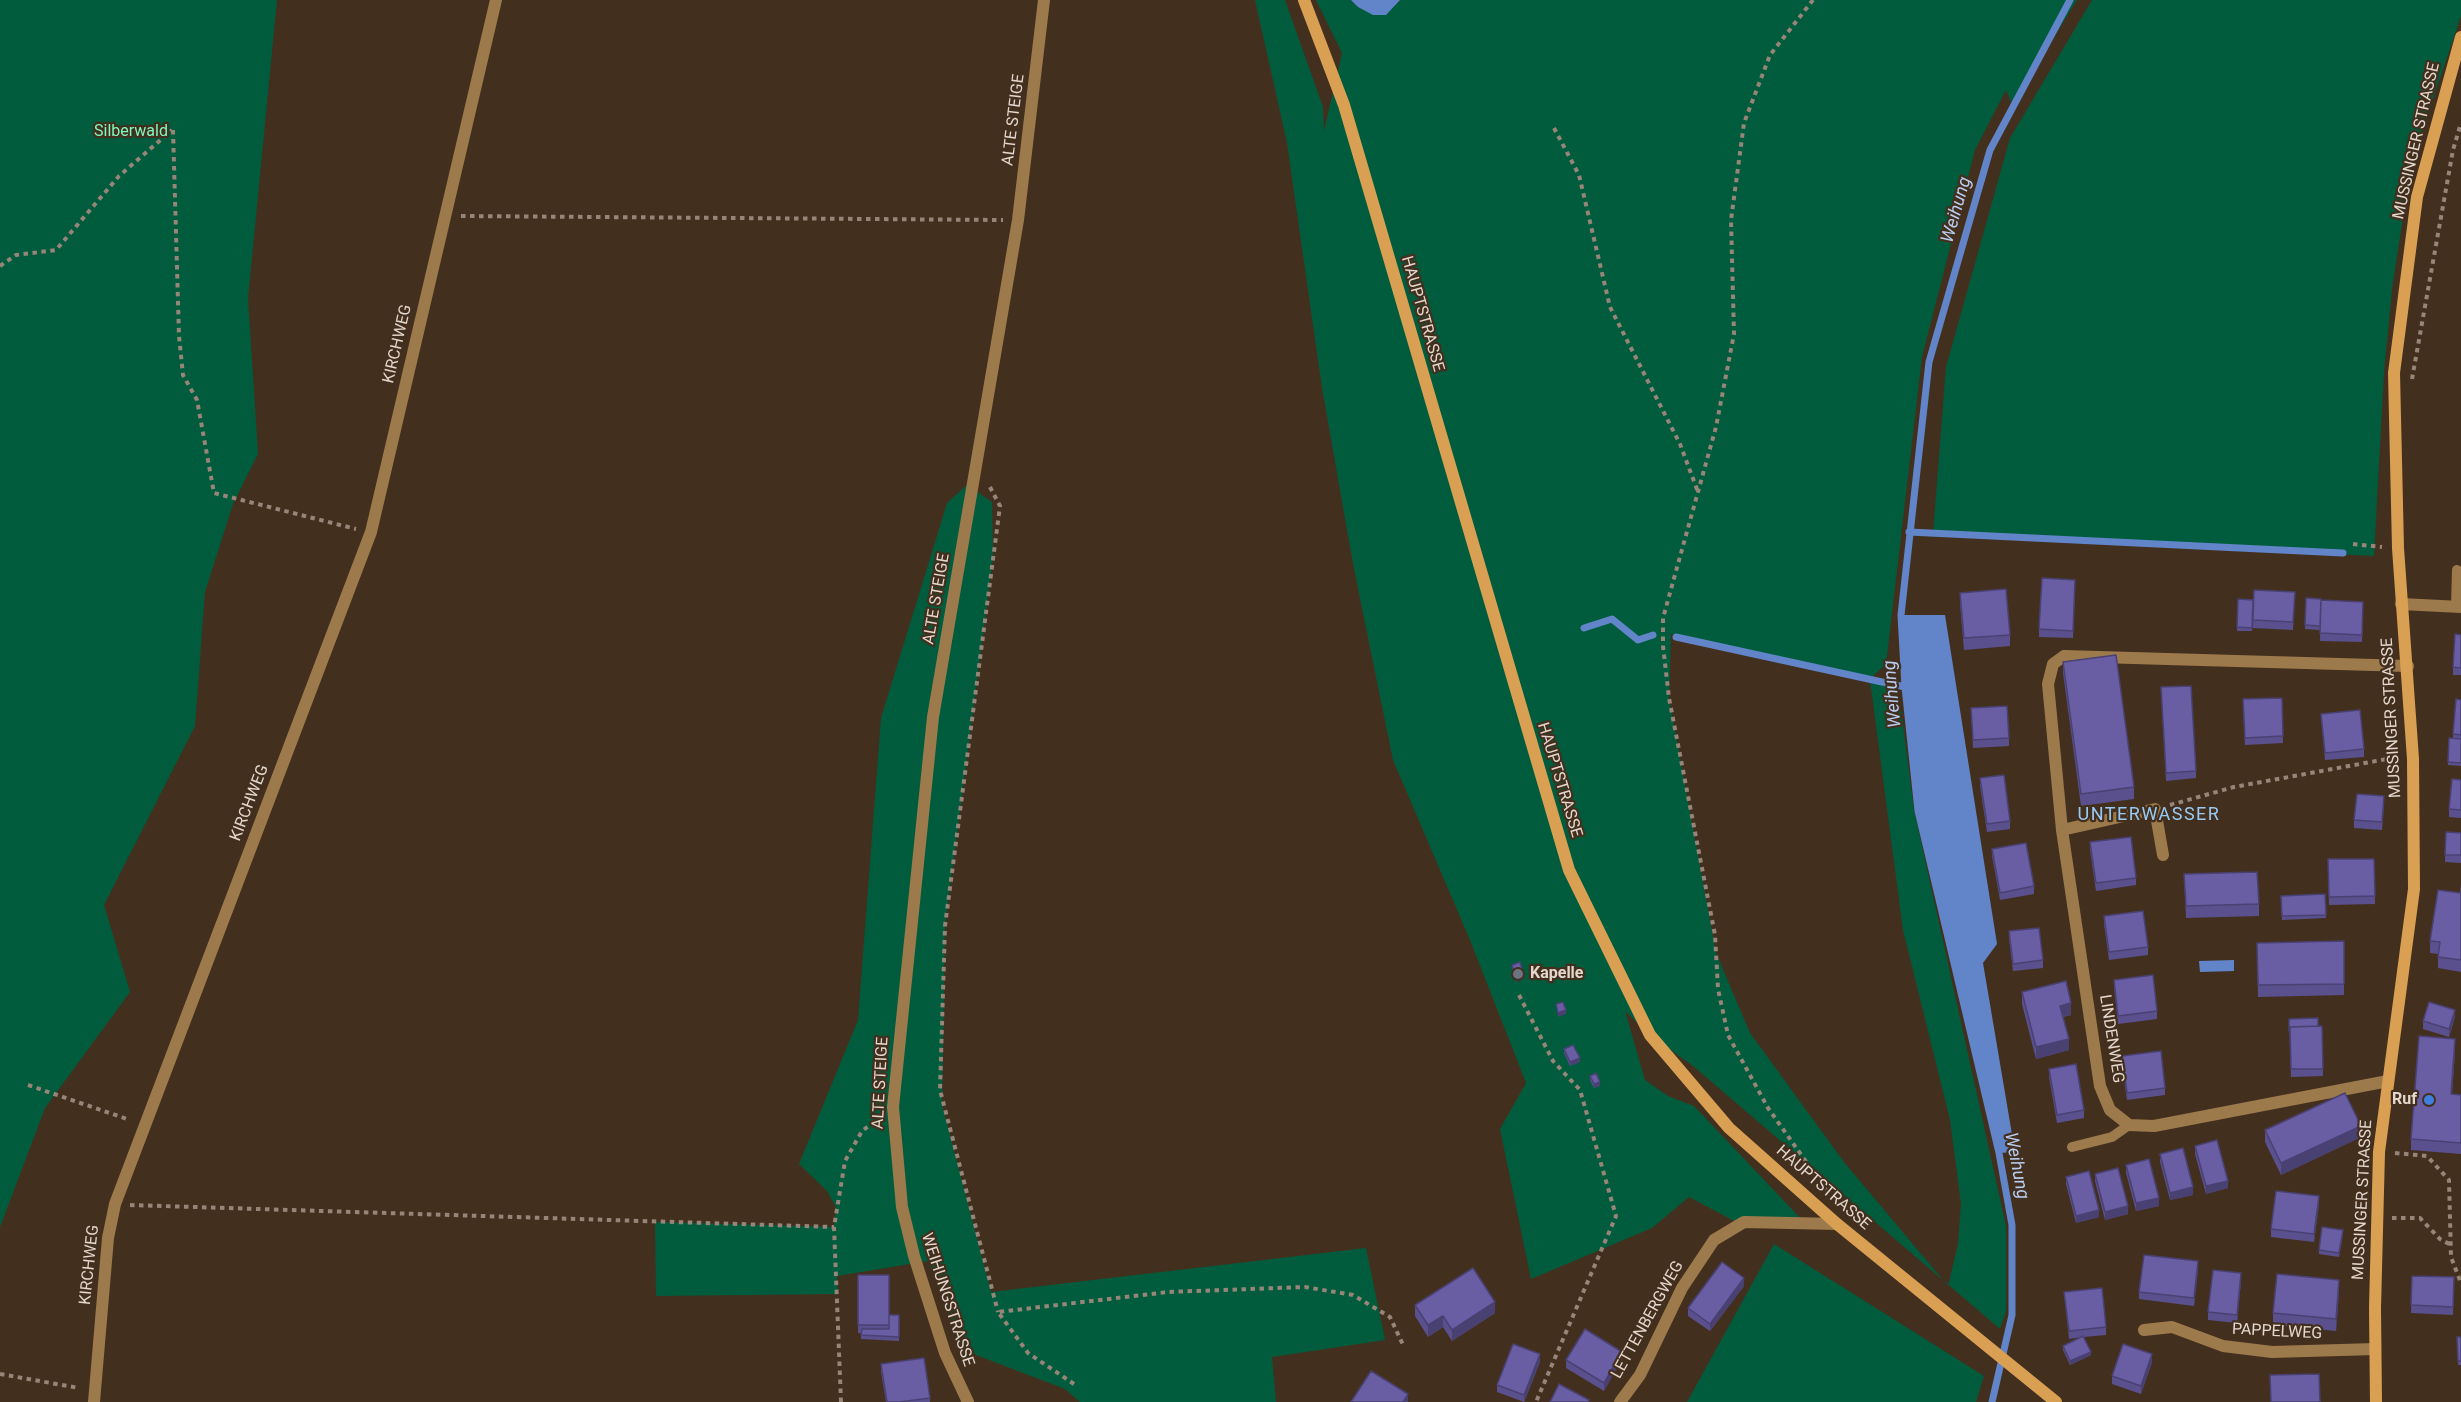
<!DOCTYPE html>
<style>
body{margin:0}
canvas{display:block;background:#432f1e}
</style>
<canvas width="2461" height="1402"></canvas>
<script>
const context = document.querySelector('canvas').getContext('2d');
context.lineJoin = 'round';
function fill(path, color) { context.fillStyle = color; context.fill(path, 'evenodd'); }
const toPath = rows => new Path2D(rows.map(r => 'M' + r).join(''));
function strokePath(path, color, width, dash) { context.strokeStyle = color; context.lineWidth = width; context.lineCap = dash ? 'butt' : 'round'; context.setLineDash(dash || []); context.stroke(path); }
function write(font, color, halo, rows, align = 'center') {
  context.font = font + ' Roboto,sans-serif'; context.lineWidth = 4.5; context.setLineDash([]); context.textBaseline = 'middle'; context.strokeStyle = halo; context.fillStyle = color; for (const [text, x, y, turn = 0] of rows) {
    context.save(); context.translate(x, y); context.rotate((+turn || 0) * Math.PI / 180); context.textAlign = isNaN(turn) ? turn : align; if (halo) context.strokeText(text, 0, 0); context.fillText(text, 0, 0); context.restore();
  }
}
const green = toPath([
 [0,0,277,0,248,298,258,454,233,504,205,592,195,726,104,905,130,992,45,1108,0,1227],
 [1255,0,1285,0,1323,107,1324,131,1342,53,1316,0,1351,0,1358,7,1398,3,1400,0,2077,0,2012,104,2006,90,1975,150,1922,357,1886,664,1870,679,1898,686,1914,810,2006,1226,2006,1311,2000,1329,1693,1066,1650,1035,1625,1011,1645,1080,1668,1096,1694,1106,1804,1222,1736,1222,1689,1197,1652,1228,1531,1279,1500,1129,1526,1083,1470,940,1393,760,1353,564,1322,388,1287,143],
 [1671,634,1870,680,1903,930,1950,1120,1961,1204,1958,1244,1948,1286,1844,1162,1750,1033,1716,953,1669,698],
 [2092,0,2461,0,2461,16,2423,128,2406,197,2392,289,2384,372,2374,556,1933,533,1946,367,2010,138],
 [967,485,992,502,993,558,945,926,942,1105,991,1292,1366,1248,1385,1340,1272,1357,1276,1402,1080,1402,1065,1389,976,1355,959,1338,928,1261,837,1276,838,1294,656,1296,655,1222,834,1227,836,1207,827,1191,799,1164,858,1020,881,718,947,503],
 [1774,1244,1984,1376,1976,1402,1687,1402]
]);
const water = toPath([
 [1351,0,1400,0,1386,15,1373,15,1358,7],
 [1901,615,1945,615,1997,944,1983,963,2015,1152,1999,1153,1918,811,1905,687],
 [2234,960,2234,971,2200,972,2199,961]
]);
const stream = toPath([
 [1909,532,2343,553],
 [1584,628,1612,619,1638,640,1653,635],
 [1676,637,1905,687],
 [1992,1402,2012,1315,2012,1225,1999,1153,1918,811,1905,687,1901,615,1929,362,1990,150,2070,0]
]);
const path = toPath([
 [1813,0,1770,55,1744,123,1731,220,1734,334,1716,427,1663,618,1663,646,1669,698,1715,935,1718,989,1728,1035,1768,1108,1829,1194],
 [1554,128,1579,175,1610,307,1680,444,1698,492],
 [173,130,179,336,183,375,197,400,214,493,356,529],
 [461,216,1003,220],
 [0,266,16,255,56,250,119,176,172,130],
 [2412,379,2453,150,2461,123],
 [990,487,1000,506,945,926,940,1090,998,1312],
 [2353,544,2382,547],
 [2170,805,2234,787,2398,757],
 [1519,995,1553,1061,1580,1090,1616,1216,1536,1402],
 [28,1085,130,1120],
 [2395,1153,2427,1156,2449,1180,2451,1257,2461,1283],
 [130,1205,834,1227],
 [2392,1218,2420,1218,2440,1239,2451,1245],
 [0,1374,79,1388],
 [1074,1384,1028,1353,998,1312,1168,1292,1305,1287,1353,1295,1390,1317,1404,1347],
 [841,1402,834,1227,845,1161,862,1131,878,1119]
]);
const lane = toPath([
 [2456,607,2457,570],
 [2072,1147,2112,1137,2129,1125]
]);
const street = toPath([
 [2401,604,2461,607],
 [2062,830,2155,809,2163,855],
 [2388,1081,2154,1126,2129,1125,2110,1110,2100,1086,2062,830,2048,684,2053,664,2064,656,2408,666],
 [2144,1330,2172,1327,2223,1346,2272,1352,2375,1349],
 [94,1402,108,1238,115,1204,371,532,496,0],
 [968,1402,945,1353,914,1256,902,1207,893,1107,933,717,1018,220,1044,0],
 [1620,1402,1640,1375,1682,1288,1714,1240,1744,1222,1837,1224]
]);
const secondary = toPath([
 [1304,0,1344,105,1569,870,1650,1035,1729,1128,1837,1224,2056,1402],
 [2376,1402,2375,1308,2379,1152,2414,889,2413,759,2398,548,2394,373,2417,197,2461,37]
]);
const wall = toPath([
 [2075,580,2073,638,2039,637,2039,629],
 [2254,590,2295,592,2293,630,2253,628],
 [1960,593,2010,635,2010,646,1964,650,1960,604],
 [2306,598,2321,599,2320,630,2305,629],
 [2238,599,2253,600,2252,631,2237,631],
 [2321,600,2363,602,2362,642,2320,641],
 [2461,635,2461,675,2453,675,2453,667],
 [2063,662,2134,787,2134,799,2081,806,2063,673],
 [2161,687,2196,771,2196,778,2166,781],
 [2282,698,2283,743,2245,745,2243,707],
 [2461,700,2461,766,2448,765,2449,738,2453,738,2453,734],
 [1971,708,2009,738,2009,746,1973,748],
 [2321,714,2364,749,2364,757,2325,760],
 [1980,778,2010,821,2010,829,1987,832,1980,786],
 [2461,780,2461,818,2449,817,2449,809],
 [2384,804,2382,830,2354,828,2354,820],
 [2446,832,2461,833,2461,863,2445,862],
 [2090,842,2136,878,2136,885,2096,891,2090,850],
 [1992,849,2034,886,2034,894,2000,900,1992,856],
 [2328,859,2374,859,2375,904,2329,905],
 [2184,874,2259,904,2259,916,2186,918],
 [2461,884,2461,972,2438,968,2438,954,2430,953,2430,941,2460,893],
 [2325,894,2326,918,2282,920,2281,896],
 [2104,916,2148,947,2148,955,2109,960,2104,924],
 [2009,931,2043,960,2043,968,2013,971,2009,939],
 [2344,941,2344,995,2258,997,2257,943],
 [2114,980,2157,1011,2157,1019,2118,1024,2114,987],
 [2022,992,2071,1015,2063,1017,2069,1050,2036,1059,2022,1004],
 [2455,1017,2449,1037,2423,1029,2423,1021],
 [2289,1019,2318,1026,2322,1026,2323,1076,2291,1077],
 [1564,1049,1580,1062,1570,1066,1564,1053],
 [2455,1051,2452,1095,2461,1095,2461,1154,2411,1150,2411,1139],
 [2122,1056,2165,1088,2165,1095,2127,1100,2122,1064],
 [2049,1069,2084,1110,2084,1118,2057,1123,2049,1077],
 [1590,1076,1600,1086,1594,1088,1590,1080],
 [2265,1130,2361,1137,2281,1175,2265,1142],
 [2195,1146,2228,1188,2206,1194,2195,1154],
 [2160,1154,2193,1195,2170,1200,2160,1162],
 [2126,1165,2159,1206,2136,1211,2126,1173],
 [2095,1174,2128,1214,2105,1220,2095,1181],
 [2066,1177,2099,1217,2076,1223,2066,1184],
 [2319,1204,2314,1242,2271,1237,2271,1229],
 [2343,1234,2339,1257,2319,1254,2319,1250],
 [2198,1269,2194,1306,2139,1299,2139,1292],
 [858,1275,889,1315,899,1315,899,1341,861,1339,861,1333,858,1333],
 [2412,1276,2454,1277,2453,1315,2411,1313],
 [2241,1281,2237,1323,2208,1320,2208,1312],
 [1744,1286,1710,1331,1688,1316,1688,1308],
 [2339,1291,2336,1331,2273,1325,2273,1313],
 [2064,1292,2106,1327,2106,1335,2084,1337,2091,1355,2070,1365,2063,1350,2063,1346,2081,1337,2069,1339],
 [1415,1305,1495,1313,1452,1341,1443,1327,1428,1337,1415,1316],
 [2457,1337,2461,1337,2461,1365,2458,1365],
 [1622,1359,1604,1391,1566,1368,1566,1360],
 [1540,1362,1524,1402,1497,1392,1497,1385],
 [2152,1362,2141,1394,2112,1384,2112,1376],
 [881,1364,930,1398,930,1402,886,1402,881,1372]
]);
const shadedWall = toPath([
 [1524,975,1524,979,1515,982,1515,978],
 [2071,1003,2071,1015,2060,1017,2060,1006],
 [1566,1010,1566,1014,1558,1017,1558,1013],
 [2455,1010,2455,1017,2449,1037,2449,1029],
 [2069,1039,2069,1050,2036,1059,2036,1047],
 [2455,1039,2455,1051,2451,1106,2451,1094],
 [1580,1058,1580,1062,1570,1066,1570,1062],
 [1600,1082,1600,1086,1594,1088,1594,1084],
 [2361,1126,2361,1137,2281,1175,2281,1163],
 [2228,1181,2228,1188,2206,1194,2206,1186],
 [2193,1187,2193,1195,2170,1200,2170,1193],
 [2319,1196,2319,1204,2314,1242,2314,1234],
 [2159,1198,2159,1206,2136,1211,2136,1203],
 [2128,1206,2128,1214,2105,1220,2105,1212],
 [2099,1210,2099,1217,2076,1223,2076,1216],
 [2198,1261,2198,1269,2194,1306,2194,1298],
 [2241,1273,2241,1281,2237,1323,2237,1315],
 [1744,1278,1744,1286,1710,1331,1710,1324],
 [2339,1280,2339,1291,2336,1331,2336,1319],
 [1495,1302,1495,1313,1452,1341,1452,1330],
 [1443,1316,1443,1327,1428,1337,1428,1325],
 [1622,1352,1622,1359,1604,1391,1604,1383],
 [2091,1352,2091,1355,2070,1365,2070,1361],
 [1540,1354,1540,1362,1524,1402,1524,1395],
 [2152,1354,2152,1362,2141,1394,2141,1386],
 [1408,1394,1408,1402,1403,1402]
]);
const building = toPath([
 [2042,578,2075,580,2073,631,2039,629,2042,578],
 [2006,589,2010,635,1964,638,1960,593,2006,589],
 [2254,590,2295,592,2293,622,2253,620,2254,590],
 [2306,598,2321,599,2320,626,2305,625,2306,598],
 [2238,599,2253,600,2252,628,2237,627,2238,599],
 [2321,600,2363,602,2362,635,2320,633,2321,600],
 [2455,634,2461,635,2461,668,2453,667,2455,634],
 [2116,655,2134,787,2081,794,2063,662,2116,655],
 [2191,686,2196,771,2166,773,2161,687,2191,686],
 [2282,698,2283,736,2245,738,2243,699,2282,698],
 [2456,699,2461,700,2461,735,2453,734,2456,699],
 [2007,706,2009,738,1973,740,1971,708,2007,706],
 [2360,710,2364,749,2325,753,2321,714,2360,710],
 [2449,738,2461,739,2461,763,2448,762,2449,738],
 [2004,775,2010,821,1987,824,1980,778,2004,775],
 [2452,779,2461,780,2461,810,2449,809,2452,779],
 [2357,794,2384,796,2382,822,2354,820,2357,794],
 [2446,832,2461,833,2461,855,2445,855,2446,832],
 [2131,837,2136,878,2096,883,2090,842,2131,837],
 [2026,843,2034,886,2000,893,1992,849,2026,843],
 [2328,859,2374,859,2375,896,2329,897,2328,859],
 [2257,872,2259,904,2186,906,2184,874,2257,872],
 [2438,890,2461,893,2461,960,2438,957,2440,942,2430,941,2438,890],
 [2325,894,2326,915,2282,916,2281,896,2325,894],
 [2143,911,2148,947,2109,952,2104,916,2143,911],
 [2039,928,2043,960,2013,964,2009,931,2039,928],
 [2344,941,2344,984,2258,985,2257,943,2344,941],
 [1520,962,1524,975,1515,978,1512,965,1520,962],
 [2153,975,2157,1011,2118,1016,2114,980,2153,975],
 [2066,981,2071,1003,2060,1006,2069,1039,2036,1047,2022,992,2066,981],
 [1563,1002,1566,1010,1558,1013,1556,1004,1563,1002],
 [2429,1002,2455,1010,2449,1029,2423,1021,2429,1002],
 [2318,1018,2318,1026,2290,1027,2290,1031,2289,1031,2289,1019,2318,1018],
 [2322,1026,2323,1069,2291,1069,2290,1027,2322,1026],
 [2419,1036,2455,1039,2451,1094,2461,1095,2461,1143,2411,1139,2419,1036],
 [1573,1045,1580,1058,1570,1062,1564,1049,1573,1045],
 [2161,1051,2165,1088,2127,1093,2122,1056,2161,1051],
 [2076,1064,2084,1110,2057,1115,2049,1069,2076,1064],
 [1596,1073,1600,1082,1594,1084,1590,1076,1596,1073],
 [2345,1093,2361,1126,2281,1163,2265,1130,2345,1093],
 [2217,1140,2228,1181,2206,1186,2195,1146,2217,1140],
 [2183,1148,2193,1187,2170,1193,2160,1154,2183,1148],
 [2149,1159,2159,1198,2136,1203,2126,1165,2149,1159],
 [2118,1168,2128,1206,2105,1212,2095,1174,2118,1168],
 [2089,1171,2099,1210,2076,1216,2066,1177,2089,1171],
 [2276,1191,2319,1196,2314,1234,2271,1229,2276,1191],
 [2322,1227,2343,1230,2339,1253,2319,1250,2322,1227],
 [2144,1255,2198,1261,2194,1298,2139,1292,2144,1255],
 [1722,1262,1744,1278,1710,1324,1688,1308,1722,1262],
 [1473,1268,1495,1302,1452,1330,1443,1316,1428,1325,1415,1305,1473,1268],
 [2213,1270,2241,1273,2237,1315,2208,1312,2213,1270],
 [2277,1274,2339,1280,2336,1319,2273,1313,2277,1274],
 [858,1275,889,1275,889,1325,858,1325,858,1275],
 [2412,1276,2454,1277,2453,1307,2411,1305,2412,1276],
 [2102,1288,2106,1327,2069,1331,2064,1292,2102,1288],
 [889,1315,899,1315,899,1337,861,1335,862,1329,889,1329,889,1315],
 [1585,1329,1622,1352,1604,1383,1566,1360,1585,1329],
 [2083,1336,2091,1352,2070,1361,2063,1346,2083,1336],
 [2457,1337,2461,1337,2461,1361,2458,1361,2457,1337],
 [1513,1344,1540,1354,1524,1395,1497,1385,1513,1344],
 [2123,1344,2152,1354,2141,1386,2112,1376,2123,1344],
 [924,1358,930,1398,899,1402,887,1402,881,1364,924,1358],
 [1371,1371,1408,1394,1403,1402,1351,1402,1371,1371],
 [2319,1374,2320,1402,2271,1402,2270,1375,2319,1374],
 [1559,1384,1589,1400,1588,1402,1550,1402,1559,1384]
]);
const markers = [
 [1518,974,6,"#6b7280"],
 [2429,1100,6,"#3f7fe0"]
];
const streetNames = [
 ["ALTE STEIGE",1014,120,-83],
 ["MUSSINGER STRASSE",2417,141,-77],
 ["HAUPTSTRASSE",1422,314,74],
 ["KIRCHWEG",398,344,-77],
 ["ALTE STEIGE",937,599,-80],
 ["MUSSINGER STRASSE",2392,718,-93],
 ["HAUPTSTRASSE",1559,780,73],
 ["KIRCHWEG",250,803,-69],
 ["LINDENWEG",2111,1039,81],
 ["ALTE STEIGE",881,1083,-87],
 ["HAUPTSTRASSE",1823,1188,41],
 ["MUSSINGER STRASSE",2363,1200,-87],
 ["KIRCHWEG",90,1265,-84],
 ["WEIHUNGSTRASSE",947,1300,72],
 ["LETTENBERGWEG",1648,1320,-61],
 ["PAPPELWEG",2277,1332,3]
];
const parkNames = [
 ["Silberwald",131,132]
];
const poiNames = [
 ["Kapelle",1530,974],
 ["Ruf",2417,1100,"right"]
];
const waterNames = [
 ["Weihung",1957,210,-74],
 ["Weihung",1893,694,-95],
 ["Weihung",2016,1166,79]
];
const neighbourhoodNames = [
 ["UNTERWASSER",2149,815]
];
fill(green, '#005c3c');
fill(water, '#6185c8');
strokePath(stream, '#6185c8', 7);
strokePath(path, '#968578', 4, [4.5, 4.5]);
strokePath(lane, '#9d7a4b', 10);
strokePath(street, '#9d7a4b', 12);
strokePath(secondary, '#d9a053', 12);
fill(wall, '#5a508d');
fill(shadedWall, '#4a4173');
fill(building, '#695da4');
strokePath(building, '#4a4173', 1.5);
for (const [x, y, r, color] of markers) { const dot = new Path2D(); dot.arc(x, y, r, 0, 2 * Math.PI); context.fillStyle = color; context.fill(dot); strokePath(dot, '#432f1e', 2); }
write('16px', '#e4d7cd', '#432f1e', streetNames);
write('16px', '#7dfabe', '#432f1e', parkNames);
write('bold 16px', '#e4d7cd', '#432f1e', poiNames, 'left');
write('italic 18px', '#b8cdf1', '#432f1e', waterNames);
context.letterSpacing = '1.5px';
write('18px', '#98caf5', '#432f1e', neighbourhoodNames);
context.letterSpacing = '0px';
</script>
